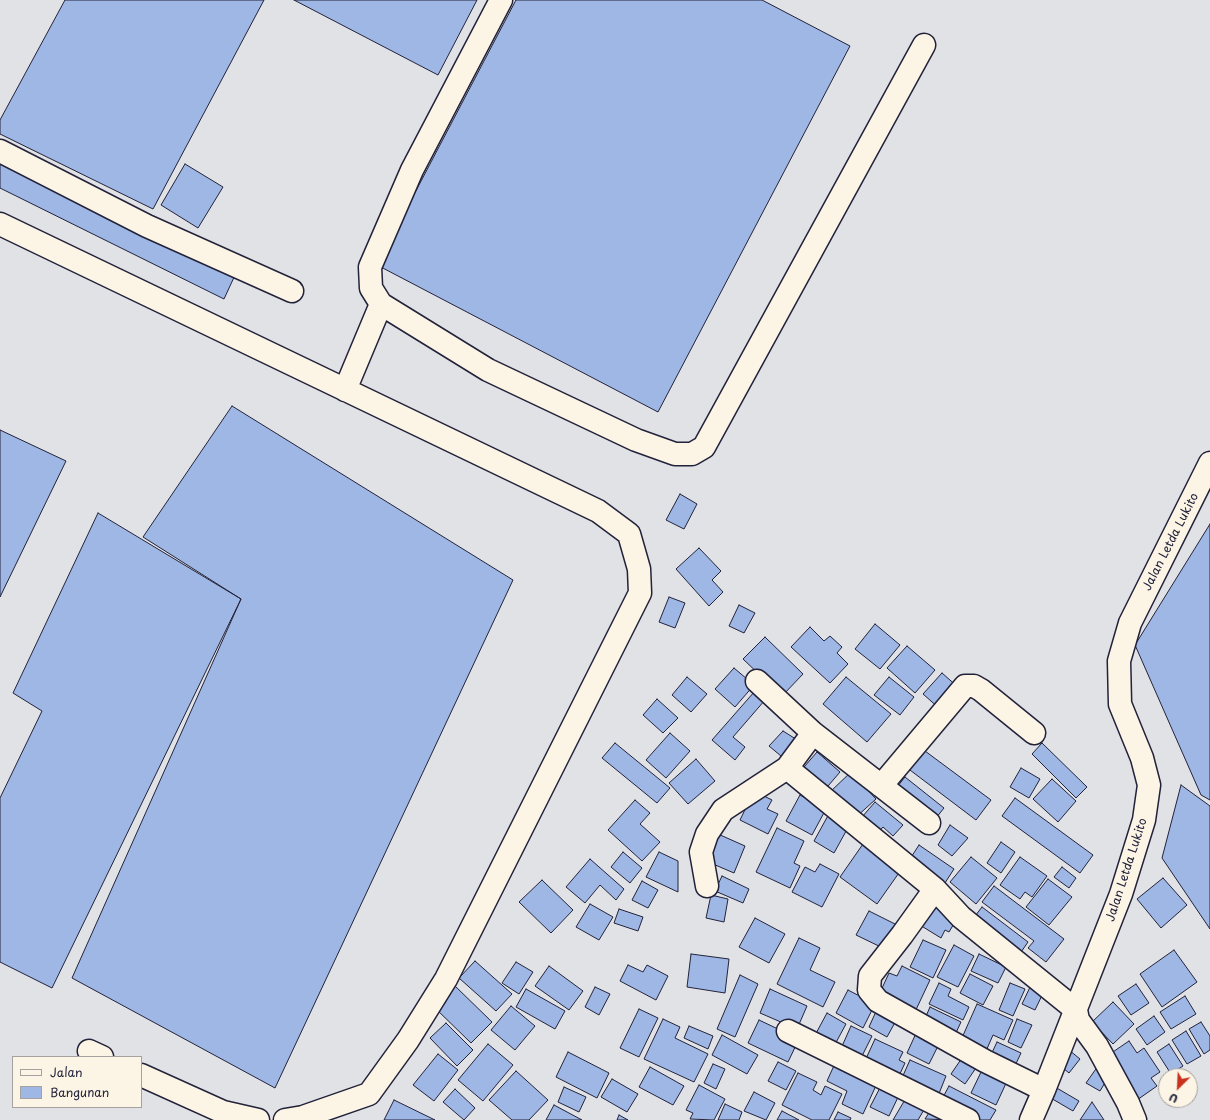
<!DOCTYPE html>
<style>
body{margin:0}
#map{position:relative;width:1210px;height:1120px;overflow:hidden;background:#e0e2e5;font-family:"Playpen Sans",sans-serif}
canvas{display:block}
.legend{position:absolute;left:12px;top:1056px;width:130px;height:52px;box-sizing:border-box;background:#fcf5e5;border:1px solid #a5a1a1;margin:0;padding:5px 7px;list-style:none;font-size:12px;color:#22223b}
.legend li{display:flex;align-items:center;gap:8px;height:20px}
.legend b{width:20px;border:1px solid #a5a1a1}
.north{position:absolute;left:1158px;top:1068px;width:40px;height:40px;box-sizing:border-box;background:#fcf5e5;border:1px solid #a5a1a1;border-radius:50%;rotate:204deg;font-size:11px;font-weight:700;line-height:16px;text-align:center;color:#22223b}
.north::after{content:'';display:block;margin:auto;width:14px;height:18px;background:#c8321e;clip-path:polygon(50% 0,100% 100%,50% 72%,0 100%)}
</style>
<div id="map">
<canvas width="1210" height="1120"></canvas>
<ul class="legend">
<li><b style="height:5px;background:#fcf5e5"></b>Jalan</li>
<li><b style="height:11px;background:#9fb7e4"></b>Bangunan</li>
</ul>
<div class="north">U</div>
</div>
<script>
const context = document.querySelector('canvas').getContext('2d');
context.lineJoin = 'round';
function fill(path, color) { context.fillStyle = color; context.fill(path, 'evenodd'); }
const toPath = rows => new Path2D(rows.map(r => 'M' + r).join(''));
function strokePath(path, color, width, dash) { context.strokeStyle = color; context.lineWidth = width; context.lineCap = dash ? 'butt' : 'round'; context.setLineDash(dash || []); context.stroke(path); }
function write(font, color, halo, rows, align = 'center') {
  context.font = font + ' "Playpen Sans",sans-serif'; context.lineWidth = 4; context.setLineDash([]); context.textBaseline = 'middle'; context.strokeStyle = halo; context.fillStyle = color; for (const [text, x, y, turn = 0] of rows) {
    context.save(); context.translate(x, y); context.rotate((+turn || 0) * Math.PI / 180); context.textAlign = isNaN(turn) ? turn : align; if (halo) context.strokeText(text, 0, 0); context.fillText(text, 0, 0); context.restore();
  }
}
const building = toPath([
 [65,0,264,0,153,209,0,134,0,120,65,0],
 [294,0,477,0,438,75,294,0],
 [516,0,762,0,850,46,658,412,377,265,516,0],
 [0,155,236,273,224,299,0,188,0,155],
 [185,164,223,187,198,228,161,205,185,164],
 [232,406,513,580,275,1088,72,978,241,599,143,537,232,406],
 [0,430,66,461,0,597,0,430],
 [680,494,697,504,684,529,666,520,680,494],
 [98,513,241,599,52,988,0,962,0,798,42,711,13,693,98,513],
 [1210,524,1210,800,1201,795,1135,645,1210,524],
 [699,548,721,571,712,580,723,592,709,606,676,569,699,548],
 [669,597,685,603,675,628,659,622,669,597],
 [739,605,755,613,744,633,729,626,739,605],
 [875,624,900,645,880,669,855,649,875,624],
 [810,627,824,641,830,636,842,647,837,653,848,664,830,683,791,647,810,627],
 [765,637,803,674,782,696,743,659,765,637],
 [907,646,935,670,915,693,887,668,907,646],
 [734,668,754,685,735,707,715,689,734,668],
 [942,673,959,688,940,709,923,694,942,673],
 [687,677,707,694,691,712,672,695,687,677],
 [846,677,891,714,867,742,823,704,846,677],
 [889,677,914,697,900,715,874,695,889,677],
 [755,691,765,700,733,737,745,747,735,760,712,740,755,691],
 [657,699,678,718,663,733,643,715,657,699],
 [783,731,799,741,787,761,769,746,783,731],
 [670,733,690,751,666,778,646,760,670,733],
 [615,743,670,788,657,803,602,758,615,743],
 [1042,743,1087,787,1076,798,1032,754,1042,743],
 [921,748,991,800,976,820,906,767,921,748],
 [817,752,840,772,822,793,798,774,817,752],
 [696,759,715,781,688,804,669,783,696,759],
 [1021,768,1040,779,1029,798,1010,787,1021,768],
 [851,772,876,799,855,818,830,792,851,772],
 [905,777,944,808,936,818,897,787,905,777],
 [1052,779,1076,801,1058,822,1033,799,1052,779],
 [1181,785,1210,806,1210,929,1162,858,1181,785],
 [754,791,772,800,767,809,778,814,768,834,740,820,754,791],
 [800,795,826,809,812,835,786,821,800,795],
 [1015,798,1093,855,1080,873,1002,816,1015,798],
 [635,800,650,813,640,824,660,842,642,861,608,830,635,800],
 [875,802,903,825,893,836,883,827,873,838,856,824,875,802],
 [830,812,850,824,834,853,814,841,830,812],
 [950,825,968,838,952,856,938,845,950,825],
 [777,828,804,841,794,863,800,866,790,888,756,872,777,828],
 [718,834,745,846,734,873,706,861,718,834],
 [1001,842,1015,852,1001,873,987,863,1001,842],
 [863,844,901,870,877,904,840,877,863,844],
 [919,845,954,869,941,889,906,865,919,845],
 [623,852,642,868,630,883,611,867,623,852],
 [659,852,678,861,678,892,646,877,659,852],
 [971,857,997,878,976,904,950,882,971,857],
 [1020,857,1047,876,1032,897,1025,892,1020,899,1000,885,1020,857],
 [590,859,624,889,616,900,600,885,585,903,566,887,590,859],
 [820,864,839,874,822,907,792,892,805,867,815,872,820,864],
 [1062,867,1076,878,1069,888,1054,877,1062,867],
 [722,876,749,889,743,903,715,891,722,876],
 [1163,878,1187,905,1161,928,1137,899,1163,878],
 [1048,879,1072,897,1049,925,1026,907,1048,879],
 [542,880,573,910,551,933,519,902,542,880],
 [642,881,658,890,648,908,632,900,642,881],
 [994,886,1064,939,1046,962,1028,948,1034,941,982,902,994,886],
 [711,895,728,899,724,922,706,918,711,895],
 [929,899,958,917,949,932,945,930,941,938,915,922,929,899],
 [590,904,613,917,599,940,576,927,590,904],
 [982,907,1028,942,1019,955,972,920,982,907],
 [619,909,643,917,638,931,614,923,619,909],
 [869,911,897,925,885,949,856,935,869,911],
 [755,918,785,934,769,963,739,947,755,918],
 [799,938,820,948,810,970,835,982,823,1007,777,984,799,938],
 [923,940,946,950,933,978,910,967,923,940],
 [954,945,974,956,958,987,937,977,954,945],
 [1174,950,1197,982,1162,1007,1140,974,1174,950],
 [691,954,729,959,725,993,687,987,691,954],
 [979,954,1006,967,998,983,971,971,979,954],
 [475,961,512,994,496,1011,459,978,475,961],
 [516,962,533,972,519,994,502,983,516,962],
 [628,965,643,972,647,965,668,976,656,1000,620,981,628,965],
 [549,966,583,991,569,1010,535,986,549,966],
 [902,966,930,980,913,1016,877,999,889,973,897,976,902,966],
 [970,974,993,986,983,1005,960,993,970,974],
 [740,975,758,984,735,1037,717,1029,740,975],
 [939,983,951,989,948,996,969,1007,963,1020,929,1004,939,983],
 [1010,983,1025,989,1013,1016,999,1010,1010,983],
 [1032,983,1045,989,1035,1010,1022,1004,1032,983],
 [1136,984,1149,1003,1131,1015,1118,996,1136,984],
 [454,985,492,1022,471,1043,433,1006,454,985],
 [595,987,610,994,599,1015,585,1007,595,987],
 [526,989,565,1011,555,1029,516,1007,526,989],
 [770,989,807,1006,797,1029,760,1013,770,989],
 [848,990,875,1004,863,1028,836,1013,848,990],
 [1185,996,1196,1014,1171,1029,1160,1012,1185,996],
 [1113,1002,1134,1024,1113,1044,1092,1022,1113,1002],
 [977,1004,1013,1020,1004,1040,993,1035,986,1051,961,1040,977,1004],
 [511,1006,535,1026,515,1050,491,1030,511,1006],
 [878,1007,898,1017,887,1037,869,1027,878,1007],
 [930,1007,961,1022,954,1037,923,1023,930,1007],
 [639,1009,658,1018,639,1057,620,1048,639,1009],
 [827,1013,846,1024,833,1048,814,1037,827,1013],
 [1154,1016,1165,1032,1147,1045,1136,1029,1154,1016],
 [663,1019,680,1027,675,1038,708,1054,694,1082,644,1059,663,1019],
 [1017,1019,1032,1025,1021,1048,1008,1042,1017,1019],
 [759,1020,799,1039,788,1062,748,1043,759,1020],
 [1201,1022,1210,1036,1210,1050,1204,1054,1189,1029,1201,1022],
 [446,1023,473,1050,457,1066,430,1038,446,1023],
 [689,1026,713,1036,708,1049,684,1038,689,1026],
 [851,1026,872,1036,859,1062,839,1053,851,1026],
 [918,1029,941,1040,929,1064,907,1053,918,1029],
 [1186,1031,1201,1056,1187,1064,1172,1040,1186,1031],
 [722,1035,758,1055,747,1074,712,1055,722,1035],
 [875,1039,903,1052,899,1060,905,1063,898,1078,864,1063,875,1039],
 [1129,1041,1137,1053,1144,1048,1160,1072,1151,1078,1157,1086,1137,1100,1107,1056,1129,1041],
 [997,1042,1021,1053,1013,1070,989,1059,997,1042],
 [488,1044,513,1065,483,1101,458,1080,488,1044],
 [1169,1044,1183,1066,1171,1074,1157,1052,1169,1044],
 [1069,1050,1080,1059,1069,1073,1057,1063,1069,1050],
 [568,1052,609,1073,597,1098,556,1077,568,1052],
 [438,1054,458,1070,434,1101,413,1085,438,1054],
 [964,1055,978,1065,965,1084,951,1074,964,1055],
 [837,1059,879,1079,863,1114,842,1104,847,1091,827,1081,837,1059],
 [910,1060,946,1076,938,1096,901,1080,910,1060],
 [778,1062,796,1071,786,1090,768,1081,778,1062],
 [713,1064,725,1069,716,1089,704,1083,713,1064],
 [1098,1066,1109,1076,1100,1091,1086,1083,1098,1066],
 [650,1067,684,1086,673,1105,639,1087,650,1067],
 [983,1068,1008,1079,996,1105,971,1093,983,1068],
 [516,1071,548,1100,529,1120,512,1120,489,1100,516,1071],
 [798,1073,817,1082,813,1090,821,1095,825,1086,842,1094,829,1120,812,1120,782,1105,798,1073],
 [612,1079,638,1094,627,1112,601,1097,612,1079],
 [883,1082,901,1091,889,1116,870,1107,883,1082],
 [699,1085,725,1099,714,1120,690,1119,693,1113,686,1110,699,1085],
 [949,1086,996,1110,990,1120,979,1120,941,1101,949,1086],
 [564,1087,586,1097,579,1112,558,1102,564,1087],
 [1055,1087,1079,1101,1073,1111,1049,1097,1055,1087],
 [455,1089,475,1108,464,1120,443,1102,455,1089],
 [754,1092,775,1103,766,1120,744,1111,754,1092],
 [906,1098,925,1108,918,1120,893,1120,906,1098],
 [394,1100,435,1120,384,1120,394,1100],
 [1092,1102,1104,1120,1080,1120,1092,1102],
 [725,1104,742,1112,739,1120,718,1120,725,1104],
 [554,1105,582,1120,546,1120,554,1105],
 [932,1108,952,1120,925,1119,932,1108],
 [782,1111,799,1120,777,1120,782,1111],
 [838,1112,851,1118,850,1120,834,1120,838,1112],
 [619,1115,628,1120,617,1120,619,1115]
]);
const minor = toPath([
 [0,151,147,226,292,291],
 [0,224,598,511,629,534,639,569,640,593,446,979,408,1040,369,1094,303,1117,285,1120],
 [381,304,371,288,370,267,412,170,501,0],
 [345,390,381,304,488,370,636,440,675,454,692,454,704,447,924,45],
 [757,681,813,733,929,823],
 [787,768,935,889,961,917,1076,1010,1078,1020,1097,1046,1128,1103,1135,1120],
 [881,786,965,686,974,686,981,690,1034,733],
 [707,886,701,852,707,834,723,810,787,768,813,733],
 [935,889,902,935,870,976,869,990,878,1001,985,1061,1044,1090],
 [788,1031,968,1120],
 [89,1051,102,1057],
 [141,1075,223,1112,258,1120],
 [1031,1120,1044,1090,1121,894,1144,820,1149,785,1142,758,1120,704,1119,661,1130,623,1210,463]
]);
const streetNames = [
 ["Jalan Letda Lukito",1171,542,-63],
 ["Jalan Letda Lukito",1127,870,-72]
];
fill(building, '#9fb7e4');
strokePath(building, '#22223b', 1);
strokePath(minor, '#22223b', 25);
strokePath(minor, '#fcf5e5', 22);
write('12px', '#22223b', '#fcf5e5', streetNames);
</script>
